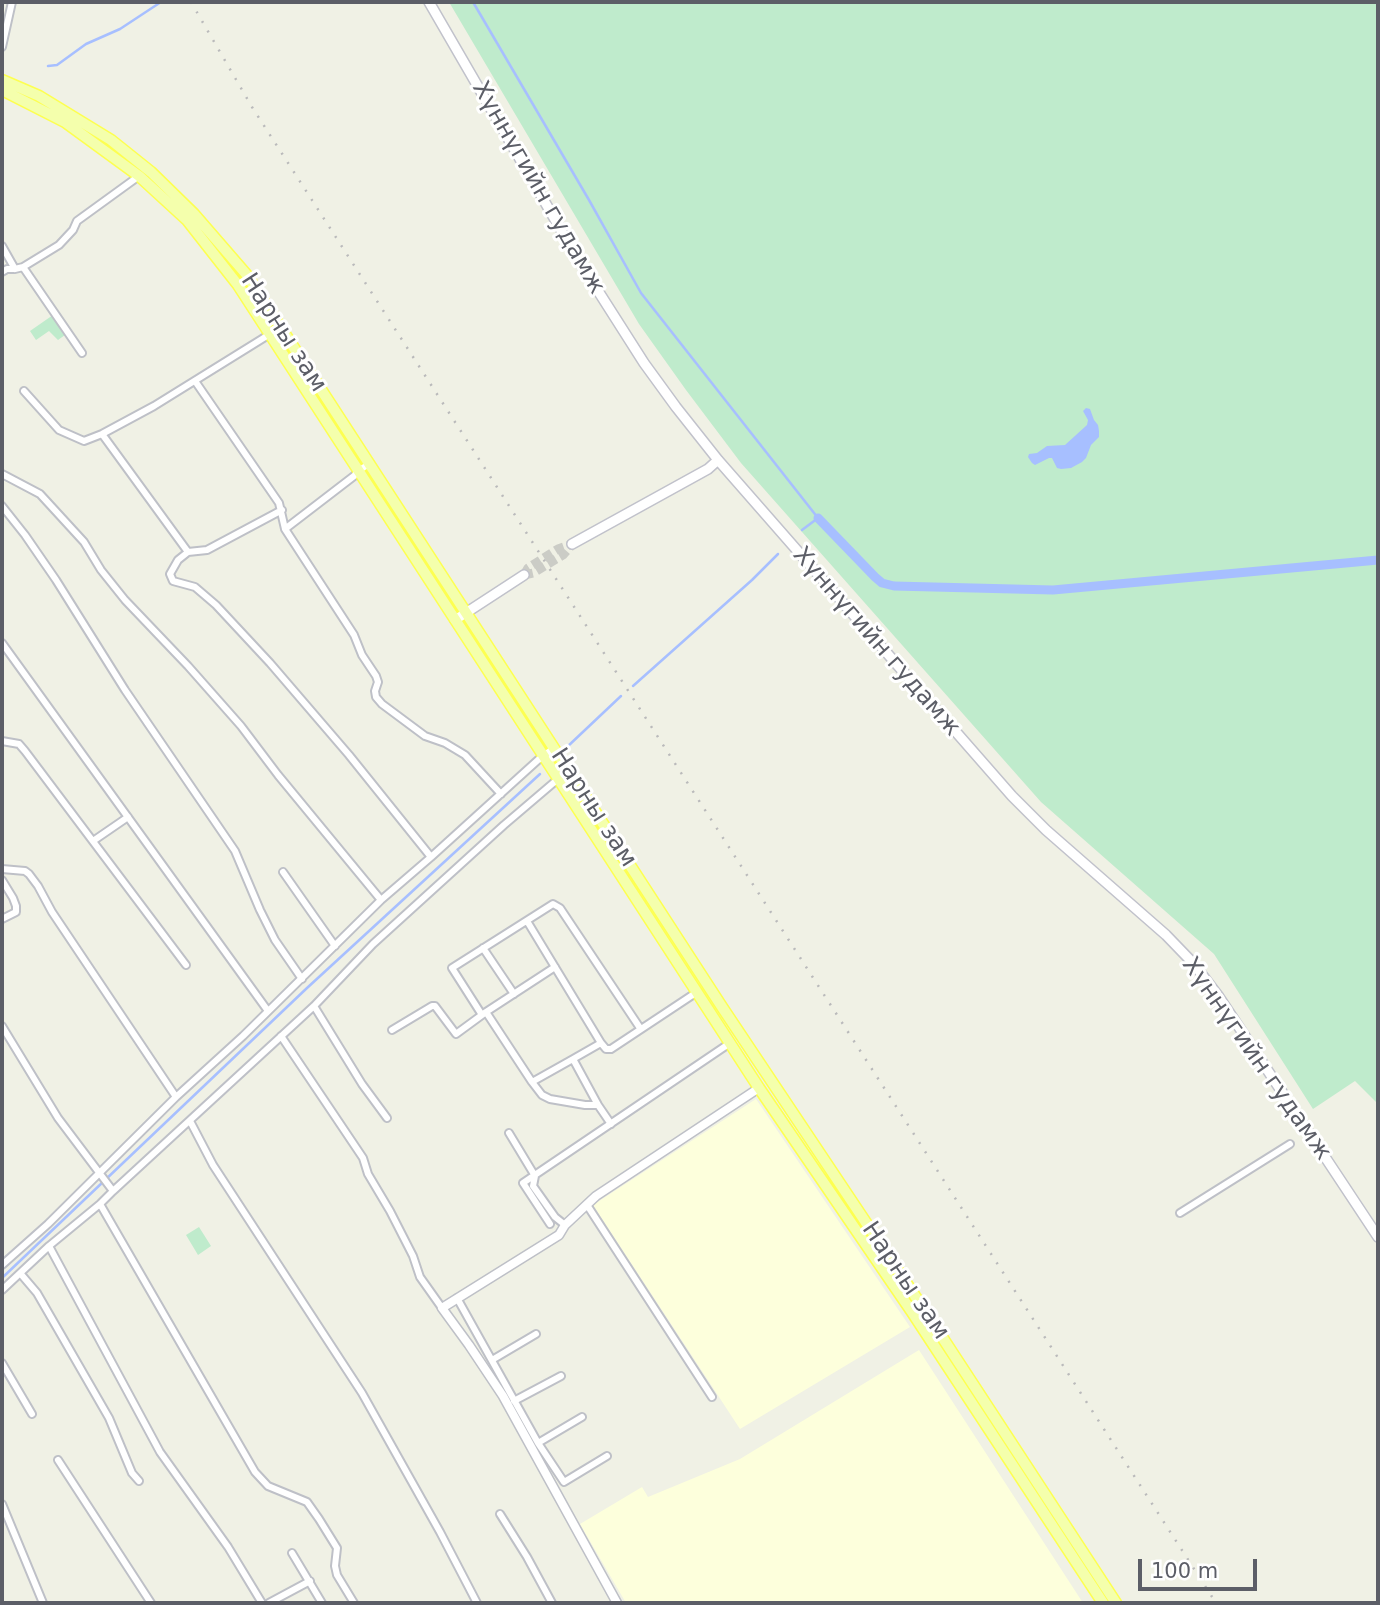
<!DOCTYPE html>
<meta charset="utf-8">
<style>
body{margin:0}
#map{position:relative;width:1380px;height:1605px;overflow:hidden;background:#f0f1e5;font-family:"DejaVu Sans",sans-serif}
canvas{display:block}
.frame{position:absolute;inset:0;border:4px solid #5c5e67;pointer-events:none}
.scale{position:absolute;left:1138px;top:1559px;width:119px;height:32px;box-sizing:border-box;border:4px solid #5c5e67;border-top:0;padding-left:9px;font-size:21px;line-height:24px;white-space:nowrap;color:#5c5e67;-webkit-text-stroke:5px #fff;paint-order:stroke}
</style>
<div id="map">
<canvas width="1380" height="1605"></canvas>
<div class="frame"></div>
<div class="scale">100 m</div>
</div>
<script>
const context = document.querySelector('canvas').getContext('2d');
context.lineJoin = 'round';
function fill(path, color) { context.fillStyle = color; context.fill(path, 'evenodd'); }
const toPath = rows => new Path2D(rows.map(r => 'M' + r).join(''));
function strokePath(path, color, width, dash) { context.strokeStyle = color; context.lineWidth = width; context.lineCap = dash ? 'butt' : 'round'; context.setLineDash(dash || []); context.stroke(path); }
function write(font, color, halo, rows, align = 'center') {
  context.font = font + ' "DejaVu Sans",sans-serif'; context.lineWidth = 6; context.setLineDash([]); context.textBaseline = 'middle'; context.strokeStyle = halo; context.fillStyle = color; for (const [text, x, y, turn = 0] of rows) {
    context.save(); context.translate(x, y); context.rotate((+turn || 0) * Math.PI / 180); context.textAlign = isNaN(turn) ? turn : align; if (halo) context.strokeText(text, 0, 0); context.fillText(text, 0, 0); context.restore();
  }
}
const commercial = toPath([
 [756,1099,910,1327,740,1429,593,1205],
 [919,1350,1083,1603,626,1603,580,1524,642,1487,648,1497,740,1459]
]);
const green = toPath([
 [449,2,1378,2,1378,1104,1355,1081,1313,1109,1214,954,1041,802,741,463,686,390,639,324],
 [53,315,65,335,58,340,49,331,36,340,30,331],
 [199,1227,211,1246,198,1255,186,1235]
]);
const water = toPath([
 [1086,408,1090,409,1094,420,1098,425,1099,431,1099,437,1091,445,1086,458,1082,462,1071,468,1061,469,1057,468,1052,458,1049,458,1035,465,1032,463,1028,457,1029,454,1037,453,1047,446,1065,445,1087,425,1088,420,1083,411]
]);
const stream = toPath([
 [473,2,589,200,641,293,818,518,802,530],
 [48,66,57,65,86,44,120,29,161,2],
 [633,686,752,580,778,554],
 [567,747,621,696],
 [2,1278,307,988,540,774]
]);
const canal = toPath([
 [818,518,875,577,882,583,894,586,1053,590,1378,560]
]);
const secondaryTunnel = toPath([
 [524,575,528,568,558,549,572,544],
 [524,575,533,573,563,555,571,546]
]);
const minor = toPath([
 [2,47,12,2],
 [2,246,15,269],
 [23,267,82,353],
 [2,272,7,269,15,269,23,267,59,245,73,230,77,221,139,176],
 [195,381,279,503,285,529,354,476,358,471,369,464],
 [24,391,59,430,84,441,102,434,154,406,270,334],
 [102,434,188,552],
 [2,474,40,494,84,542,101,570,125,600,188,666,241,726,278,775,381,900],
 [2,506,25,535,56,580,125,690,235,851,260,910,275,940,302,979],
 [282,510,207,550,188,552,178,560,170,574,173,581,195,587,216,605,270,663,349,755,431,857],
 [285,529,354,635,362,655,376,676,378,682,375,691,376,697,382,704,425,736,445,743,465,755,501,794],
 [2,643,268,1011],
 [2,741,19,744,25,751,186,965],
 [93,841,128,817],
 [2,869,25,871,29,874,38,886,52,912,176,1097],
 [283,872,335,946],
 [2,880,13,898,16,906,16,912,2,919],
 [527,921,601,1043],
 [483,948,514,994],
 [314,1006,362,1084,387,1118],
 [486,1012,532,1082,542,1095,550,1099,585,1105,598,1105],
 [482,1015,452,968,553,904,560,908,640,1028],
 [2,1026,58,1118,113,1191],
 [392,1030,432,1006,435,1006,456,1034,486,1012,555,967],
 [281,1036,363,1158,368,1174,390,1211,413,1256,420,1277,442,1308],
 [532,1082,573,1059],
 [190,1121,213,1165,362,1393,440,1532,477,1603],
 [611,1124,598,1105,573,1059,601,1043,606,1049,611,1049,697,992],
 [509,1133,535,1176,533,1186,555,1217,565,1225],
 [100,1204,255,1472,268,1486,307,1502,319,1519,337,1548,335,1566,337,1575,354,1603],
 [587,1205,712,1397],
 [1180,1213,1290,1144],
 [550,1224,523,1183,730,1043],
 [49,1246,160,1452,228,1547,262,1603],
 [2,1265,48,1224,176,1097,243,1036,381,900,431,857,538,760,554,748],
 [20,1273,37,1293,109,1418,132,1473,139,1481],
 [2,1290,49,1246,100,1204,113,1191,314,1006,373,944,504,825,558,779],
 [457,1298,538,1443,564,1482,607,1456],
 [492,1360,536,1334],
 [2,1363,32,1414],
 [514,1401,561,1376],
 [538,1443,582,1417],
 [58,1460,151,1603],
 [2,1504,43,1603],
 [500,1514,527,1557,552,1603],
 [292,1553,322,1603],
 [269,1603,310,1581]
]);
const tertiary = toPath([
 [617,1603,503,1396,469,1345,442,1308,559,1235,565,1225,596,1196,759,1088]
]);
const secondary = toPath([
 [429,2,579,261,644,363,676,407,718,460,1012,796,1046,830,1166,935,1193,963,1219,997,1378,1237],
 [572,544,708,469,718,460],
 [455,620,524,575]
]);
const primary = toPath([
 [2,80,39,96,111,140,151,172,194,214,246,274,722,1007,929,1317,1116,1603],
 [2,90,65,122,139,176,187,220,238,285,759,1088,912,1312,1103,1603]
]);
const rail = toPath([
 [191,2,252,107,1216,1603]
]);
const streetNames = [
 ["Хүннүгийн гудамж",538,188,60],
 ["Нарны зам",283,333,57],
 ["Хүннүгийн гудамж",876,642,49],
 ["Нарны зам",593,808,57],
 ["Хүннүгийн гудамж",1256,1059,55],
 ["Нарны зам",905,1281,56]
];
fill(commercial, '#fdffdc');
fill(green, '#bfebcc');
fill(water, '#a7bfff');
strokePath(stream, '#a7bfff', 2.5);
strokePath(canal, '#a7bfff', 9);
strokePath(secondaryTunnel, '#cbccc6', 9, [9, 4.5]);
strokePath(minor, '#bec0c7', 10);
strokePath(tertiary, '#bec0c7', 11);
strokePath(secondary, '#c1c2cb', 12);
strokePath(primary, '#fdff50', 13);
strokePath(minor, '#fff', 6);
strokePath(tertiary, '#fff', 8);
strokePath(secondary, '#fff', 9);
strokePath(primary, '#f4ffac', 10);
strokePath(rail, '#bababb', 2.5, [2, 9]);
write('24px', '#5c5e67', '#fff', streetNames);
</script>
